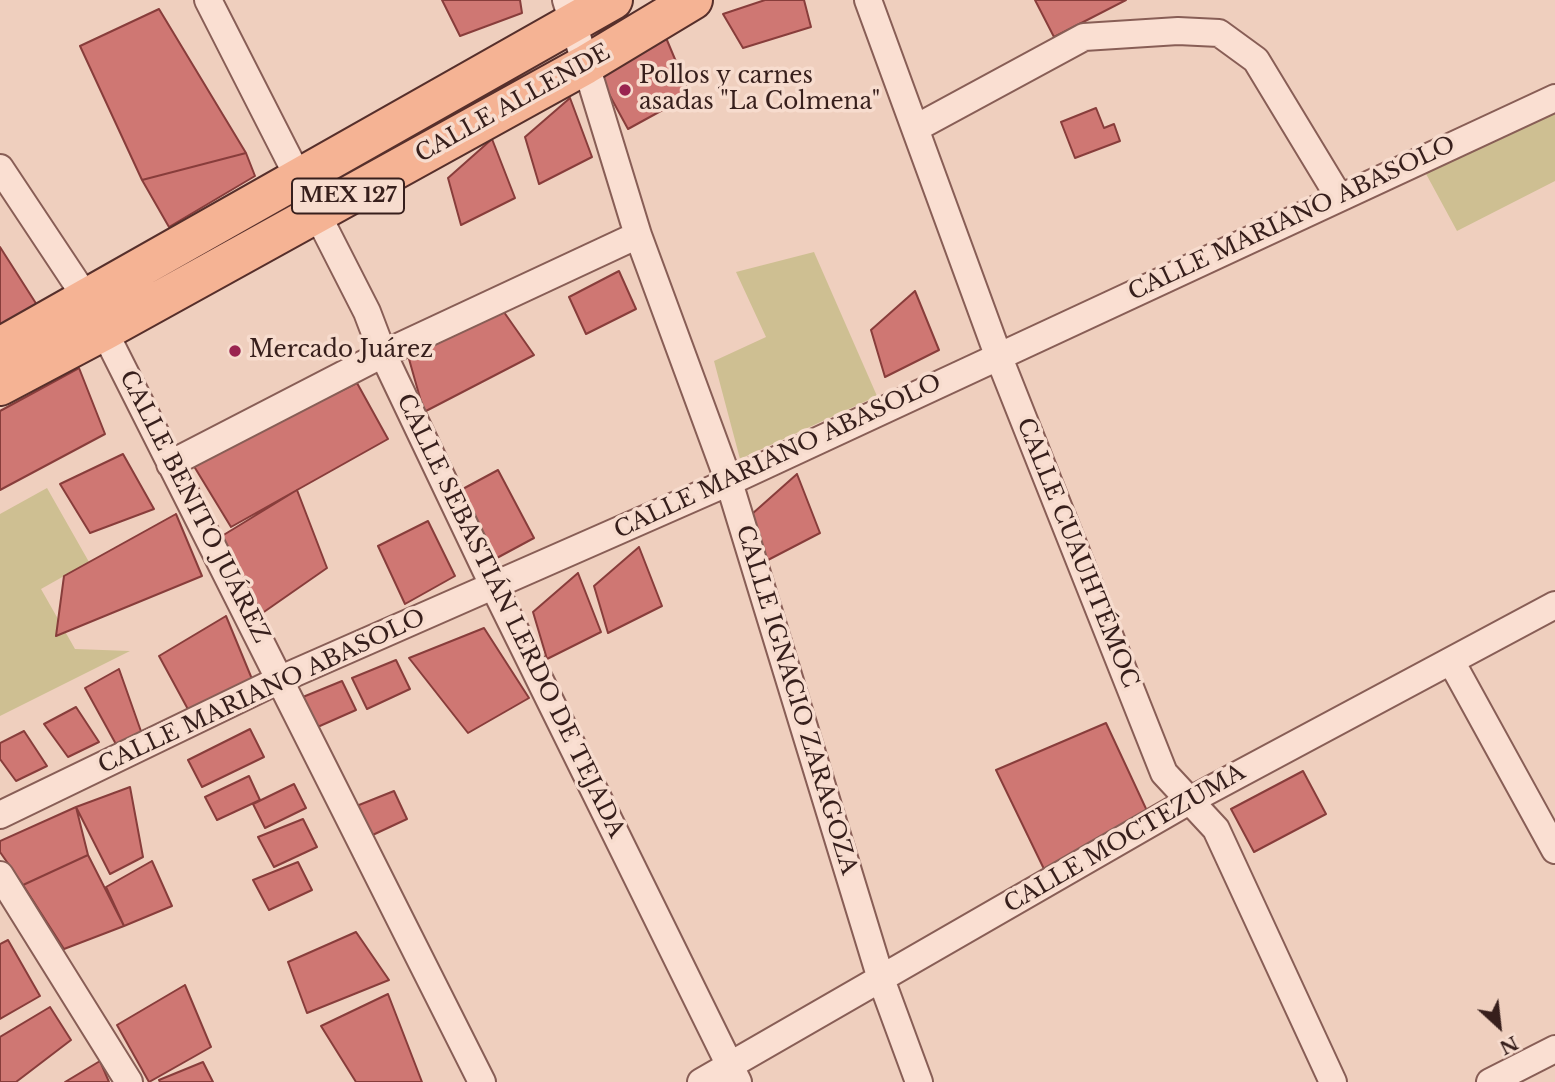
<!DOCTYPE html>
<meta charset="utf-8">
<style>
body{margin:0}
#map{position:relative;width:1555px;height:1082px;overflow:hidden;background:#efcfbe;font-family:"Libre Baskerville",serif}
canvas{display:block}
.north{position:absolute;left:1464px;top:991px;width:70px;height:70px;-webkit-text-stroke:5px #f7dcce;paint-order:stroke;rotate:153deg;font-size:19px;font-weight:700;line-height:28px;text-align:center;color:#371f1c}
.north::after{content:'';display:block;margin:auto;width:24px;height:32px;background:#371f1c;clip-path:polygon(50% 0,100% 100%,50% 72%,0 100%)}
</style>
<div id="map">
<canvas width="1555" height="1082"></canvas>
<div class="north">N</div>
</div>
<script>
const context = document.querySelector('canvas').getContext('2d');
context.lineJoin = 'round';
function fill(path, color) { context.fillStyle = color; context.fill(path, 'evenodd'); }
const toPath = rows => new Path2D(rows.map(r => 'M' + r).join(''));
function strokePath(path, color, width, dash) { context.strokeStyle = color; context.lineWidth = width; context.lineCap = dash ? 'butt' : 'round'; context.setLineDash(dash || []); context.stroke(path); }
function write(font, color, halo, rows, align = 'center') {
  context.font = font + ' "Libre Baskerville",serif'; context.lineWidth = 7; context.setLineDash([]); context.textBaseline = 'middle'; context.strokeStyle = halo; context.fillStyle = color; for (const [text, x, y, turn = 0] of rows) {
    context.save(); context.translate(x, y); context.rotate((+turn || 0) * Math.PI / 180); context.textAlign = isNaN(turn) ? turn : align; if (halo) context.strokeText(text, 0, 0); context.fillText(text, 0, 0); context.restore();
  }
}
const green = toPath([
 [1555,108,1555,181,1457,231,1425,172],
 [814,252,877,396,740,459,714,361,766,337,736,272],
 [47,488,89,562,41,589,75,649,130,651,0,716,0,514]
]);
const building = toPath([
 [442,0,520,0,522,13,460,36,442,0],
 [765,0,804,0,811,27,743,48,723,14,765,0],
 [1035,0,1126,0,1054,37,1035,0],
 [159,9,246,153,142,180,80,46,159,9],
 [664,33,690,95,628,129,597,72,664,33],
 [570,98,592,157,539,184,525,137,570,98],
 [1096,108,1104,128,1114,124,1120,141,1075,158,1061,122,1096,108],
 [492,139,515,198,461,225,448,178,492,139],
 [246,153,255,176,169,227,142,180,246,153],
 [0,247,37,305,0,325,0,247],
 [619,271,636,309,586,334,569,297,619,271],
 [915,291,939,350,885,377,871,330,915,291],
 [499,305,534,355,424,412,407,352,499,305],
 [79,368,105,434,0,490,0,411,79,368],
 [357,383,388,439,231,527,192,463,357,383],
 [123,454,154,509,90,533,60,484,123,454],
 [498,470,534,538,495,559,459,491,498,470],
 [797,474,820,533,766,561,752,514,797,474],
 [297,490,327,568,261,614,217,539,297,490],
 [176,514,202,576,56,636,64,576,176,514],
 [428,521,455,576,405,604,378,546,428,521],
 [639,547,662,606,608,633,594,586,639,547],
 [578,573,601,632,547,659,533,612,578,573],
 [226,616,252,679,190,713,159,656,226,616],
 [484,628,529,698,468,733,409,658,484,628],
 [396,660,410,689,367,709,352,678,396,660],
 [119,669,143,737,117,746,85,688,119,669],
 [342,681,356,710,313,729,298,699,342,681],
 [76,707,99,742,68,757,44,724,76,707],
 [1106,723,1148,813,1044,869,996,770,1106,723],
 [250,729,264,757,202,787,188,760,250,729],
 [24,731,47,766,16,781,0,759,0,743,24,731],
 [1303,771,1326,814,1254,852,1231,809,1303,771],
 [249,776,260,800,217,820,205,797,249,776],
 [294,784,306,808,265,828,253,804,294,784],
 [130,787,143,857,110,874,76,807,130,787],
 [394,791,407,819,364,839,349,809,394,791],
 [76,807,88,855,23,885,0,852,0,841,76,807],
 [303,819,317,847,274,867,258,837,303,819],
 [88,855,124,926,64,949,23,885,88,855],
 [152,861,172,906,124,926,106,887,152,861],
 [298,862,312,890,269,910,253,880,298,862],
 [356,932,389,980,307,1013,288,962,356,932],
 [8,940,40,996,0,1019,0,944,8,940],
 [185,985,211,1047,149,1082,117,1025,185,985],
 [388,994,422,1082,356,1082,321,1026,388,994],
 [50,1007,71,1040,16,1082,0,1082,0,1037,50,1007],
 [100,1061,109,1082,65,1082,100,1061],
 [203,1062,213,1082,160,1082,159,1080,203,1062]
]);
const street = toPath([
 [208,0,367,312,383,354,494,587,738,1082],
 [566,0,638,235,729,482,881,979,919,1082],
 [868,0,998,355,1164,773,1216,829,1333,1082],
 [916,128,1084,37,1178,31,1219,33,1256,60,1339,197],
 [0,168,87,299,104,331,482,1082],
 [170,464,383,354,638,235],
 [1451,661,1555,850],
 [0,815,281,679,729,482,1555,98],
 [0,875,129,1082],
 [701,1082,1189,801,1555,605],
 [1490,1082,1555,1049]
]);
const primary = toPath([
 [0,347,613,0],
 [0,386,104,331,585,65,693,0]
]);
const markers = [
 [625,90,7,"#9a2450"],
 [235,351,7,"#9a2450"]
];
const shields = [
 [348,196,112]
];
const shieldNames = [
 ["MEX 127",348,196]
];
const poiNames = [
 ["Pollos y carnes",639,77],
 ["asadas \"La Colmena\"",639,103],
 ["Mercado Juárez",249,351]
];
const streetNames = [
 ["CALLE ALLENDE",513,104,-29],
 ["CALLE MARIANO ABASOLO",1292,219,-25],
 ["CALLE MARIANO ABASOLO",778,457,-25],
 ["CALLE BENITO JUÁREZ",194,507,63],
 ["CALLE CUAUHTÉMOC",1077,553,68],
 ["CALLE SEBASTIÁN LERDO DE TEJADA",510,616,64],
 ["CALLE MARIANO ABASOLO",262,692,-25],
 ["CALLE IGNACIO ZARAGOZA",796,700,73],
 ["CALLE MOCTEZUMA",1125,839,-30]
];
fill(green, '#cebf92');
fill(building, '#cf7773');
strokePath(building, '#883d3b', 2);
strokePath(street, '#885e56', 30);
strokePath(primary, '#562f2b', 42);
strokePath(street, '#fadfd2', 26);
strokePath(primary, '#f5b394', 38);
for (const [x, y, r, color] of markers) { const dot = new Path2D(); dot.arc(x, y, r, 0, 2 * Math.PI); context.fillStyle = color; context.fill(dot); strokePath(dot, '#f7dcce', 2.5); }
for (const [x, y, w] of shields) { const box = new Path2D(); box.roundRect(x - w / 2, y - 17.5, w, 35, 5); context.fillStyle = '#f7dcce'; context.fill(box); strokePath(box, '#371f1c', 2); }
write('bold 21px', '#371f1c', null, shieldNames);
write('23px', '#371f1c', '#f7dcce', poiNames, 'left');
write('23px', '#371f1c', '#f7dcce', streetNames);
</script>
